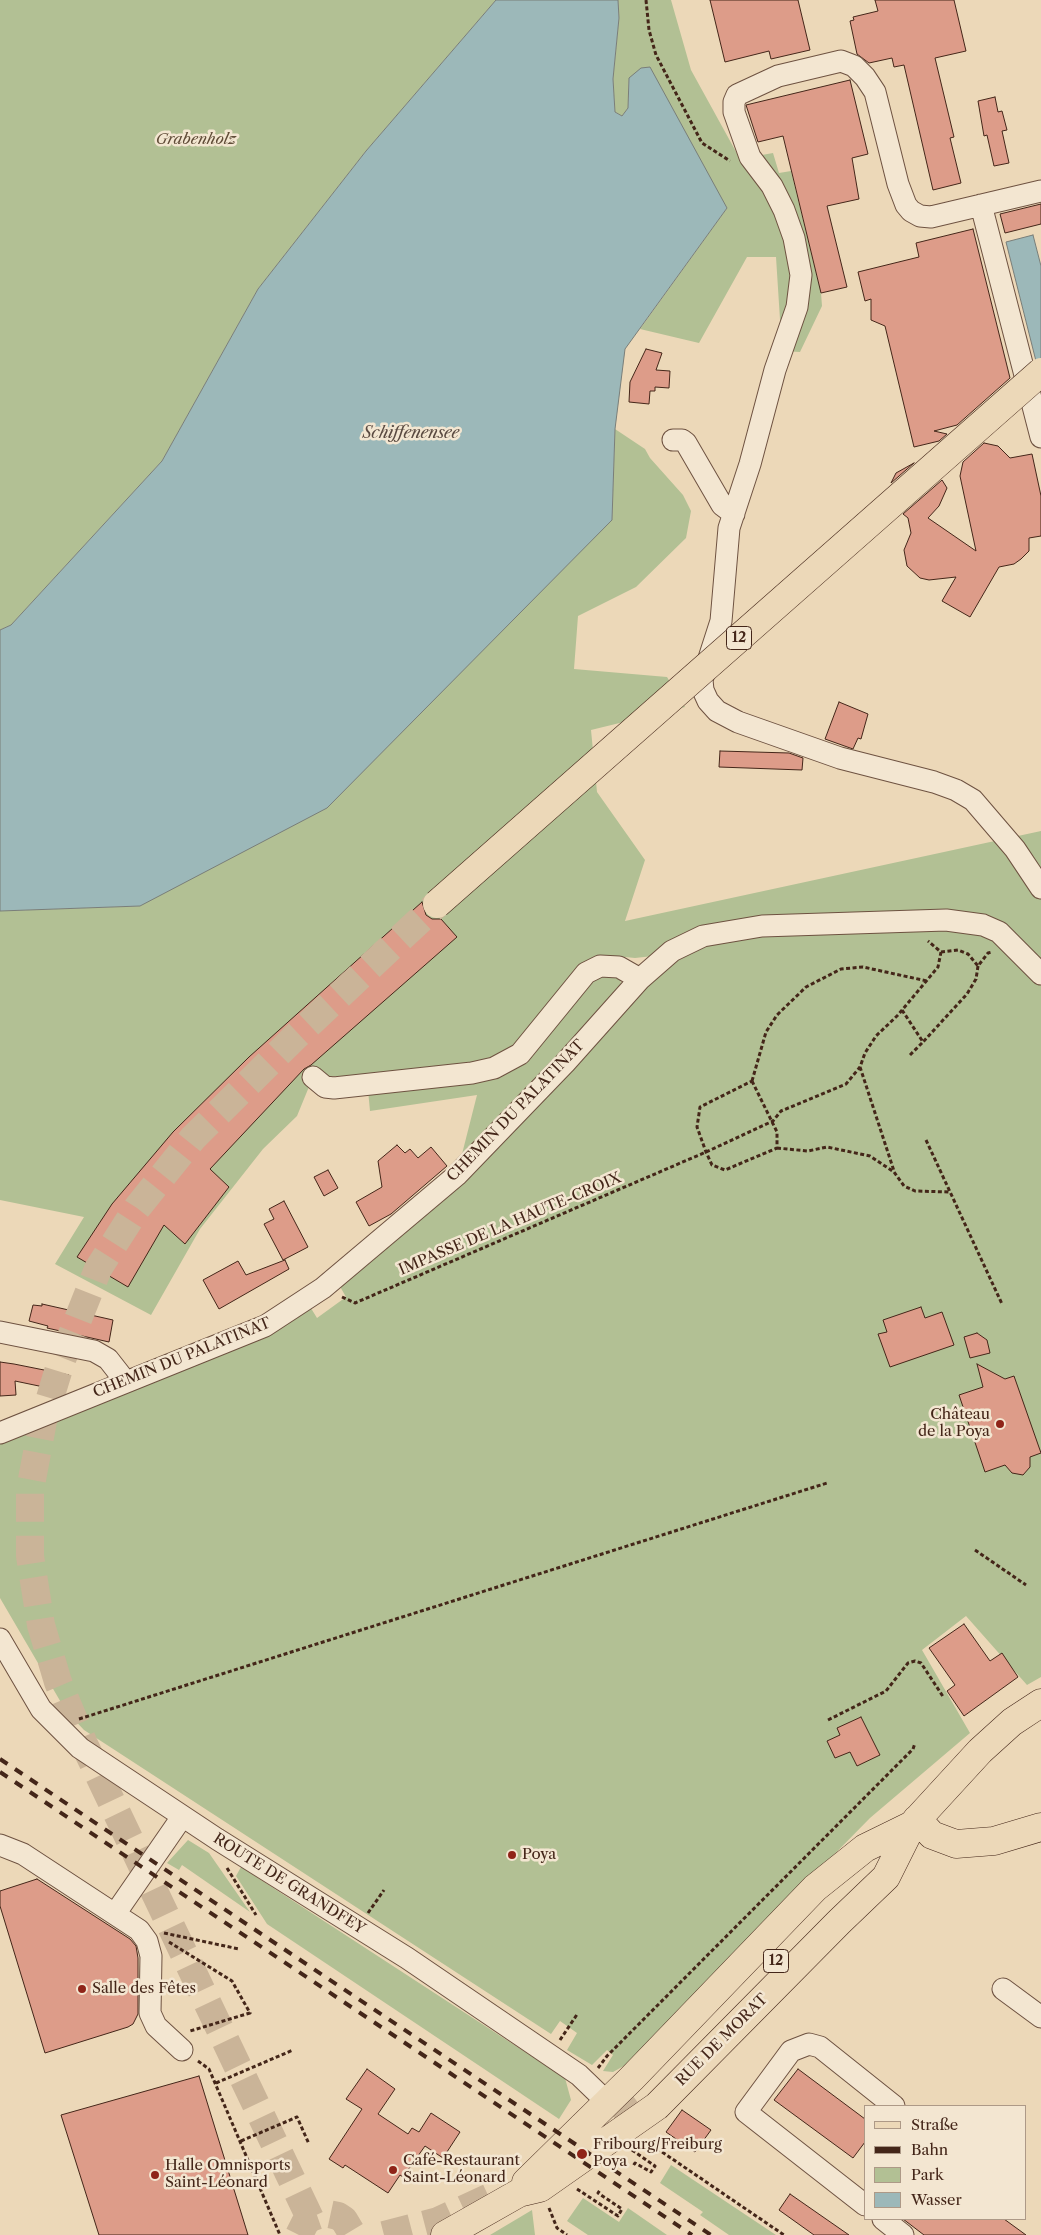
<!DOCTYPE html>
<meta charset="utf-8">
<style>
body{margin:0}
#map{position:relative;width:1041px;height:2235px;overflow:hidden;background:#ecd8b8;font-family:"Libre Caslon Text",serif}
canvas{display:block}
.legend{position:absolute;left:864px;top:2105px;width:162px;height:115px;box-sizing:border-box;background:#f3e6d1;border:1px solid #ad9987;margin:0;padding:6px 9px;list-style:none;font-size:15px;color:#442619}
.legend li{display:flex;align-items:center;gap:10px;height:25px}
.legend b{width:25px;border:1px solid #ad9987}
</style>
<div id="map">
<canvas width="1041" height="2235"></canvas>
<ul class="legend">
<li><b style="height:6px;background:#ecd8b8"></b>Straße</li>
<li><b style="height:6px;background:#442619"></b>Bahn</li>
<li><b style="height:14px;background:#b2c094"></b>Park</li>
<li><b style="height:14px;background:#9cb8b9"></b>Wasser</li>
</ul>
</div>
<script>
const context = document.querySelector('canvas').getContext('2d');
context.lineJoin = 'round';
function fill(path, color) { context.fillStyle = color; context.fill(path, 'evenodd'); }
const toPath = rows => new Path2D(rows.map(r => 'M' + r).join(''));
function strokePath(path, color, width, dash) { context.strokeStyle = color; context.lineWidth = width; context.lineCap = dash ? 'butt' : 'round'; context.setLineDash(dash || []); context.stroke(path); }
function write(font, color, halo, rows, align = 'center') {
  context.font = font + ' "Libre Caslon Text",serif'; context.lineWidth = 5; context.setLineDash([]); context.textBaseline = 'middle'; context.strokeStyle = halo; context.fillStyle = color; for (const [text, x, y, turn = 0] of rows) {
    context.save(); context.translate(x, y); context.rotate((+turn || 0) * Math.PI / 180); context.textAlign = isNaN(turn) ? turn : align; if (halo) context.strokeText(text, 0, 0); context.fillText(text, 0, 0); context.restore();
  }
}
const green = toPath([
 [0,0,496,0,366,151,258,289,162,461,11,625,0,630],
 [618,0,671,0,691,70,740,159,773,153,779,173,791,171,821,293,822,306,800,352,782,351,776,257,747,257,699,343,640,329,727,208,629,78,628,108,622,116,615,112,613,79,619,18],
 [615,429,645,449,650,458,683,495,691,511,686,538,636,587,578,616,574,669,667,677,685,707,591,730,597,792,645,860,625,921,1041,831,1041,1677,1027,1685,966,1616,922,1650,970,1733,870,1818,629,2063,613,2072,603,2071,613,2055,607,2050,592,2065,567,2050,577,2033,560,2021,551,2034,84,1730,66,1711,0,1598,0,1441,309,1305,317,1318,346,1297,338,1283,467,1175,653,956,635,958,615,956,519,1044,495,1059,388,1075,313,1077,297,1116,263,1149,200,1229,151,1315,55,1264,84,1217,0,1200,0,911,140,906,612,520],
 [609,974,620,979,622,988,461,1158,477,1095,370,1111,368,1090,496,1073,590,979],
 [188,1840,209,1853,250,1912,182,1865,179,1870,167,1863],
 [241,1867,565,2078,571,2100,559,2119,267,1924,236,1876],
 [671,2165,776,2235,729,2235,700,2215,703,2212,660,2183],
 [583,2198,619,2222,628,2208,667,2235,588,2235,567,2221],
 [532,2210,535,2235,490,2235]
]);
const water = toPath([
 [496,0,618,0,619,18,613,79,615,112,622,116,628,108,629,78,641,68,650,67,727,208,625,349,615,429,612,520,327,808,140,906,0,911,0,630,11,625,162,461,258,289,366,151,496,0],
 [1033,235,1041,266,1041,381,1006,242,1033,235]
]);
const building = toPath([
 [710,0,798,0,810,50,771,59,769,51,725,62,710,0],
 [875,0,954,0,966,51,935,58,954,137,950,138,961,183,933,190,904,65,894,67,892,58,869,63,857,54,850,21,854,20,853,17,878,11,875,0],
 [850,80,868,154,852,158,859,199,827,206,847,287,821,293,783,136,758,142,746,105,850,80],
 [995,97,998,112,1002,111,1007,130,1002,131,1009,163,994,166,987,135,984,136,978,101,995,97],
 [1041,204,1041,224,1005,233,1000,214,1041,204],
 [973,229,1010,378,957,425,934,431,947,434,939,441,914,447,885,326,871,320,871,299,865,301,858,272,919,257,916,243,973,229],
 [646,349,662,353,656,370,670,371,669,388,655,387,655,391,650,391,649,404,629,402,630,382,646,349],
 [984,443,998,446,1010,458,1032,454,1041,496,1041,536,1029,538,1029,551,1021,559,1014,564,999,567,970,617,942,601,956,577,929,580,920,578,907,566,904,550,911,533,908,518,903,514,942,480,947,488,939,506,928,518,976,551,960,476,963,462,984,443],
 [914,463,891,483,896,473,914,463],
 [839,702,868,714,861,739,858,738,853,749,825,739,839,702],
 [720,751,789,753,803,758,802,770,719,767,720,751],
 [422,902,426,915,432,919,441,919,457,937,311,1065,304,1069,210,1169,229,1187,185,1244,164,1225,128,1287,77,1257,112,1204,173,1132,249,1057,422,902],
 [397,1145,405,1153,410,1149,418,1158,431,1147,447,1166,391,1214,369,1226,356,1202,382,1187,378,1161,397,1145],
 [328,1170,338,1188,324,1196,314,1177,328,1170],
 [284,1201,308,1247,283,1260,264,1224,274,1219,269,1209,284,1201],
 [285,1260,289,1269,219,1309,203,1280,238,1261,246,1275,285,1260],
 [42,1304,113,1320,109,1342,47,1328,48,1326,29,1321,33,1305,42,1306,42,1304],
 [921,1307,925,1318,942,1312,954,1345,890,1367,878,1334,887,1332,883,1320,921,1307],
 [977,1333,987,1340,990,1353,970,1358,964,1337,977,1333],
 [0,1362,14,1364,69,1375,39,1386,15,1381,16,1395,0,1396,0,1362],
 [977,1364,1005,1379,1014,1376,1041,1453,1030,1457,1030,1467,1023,1475,1012,1473,1005,1465,985,1472,959,1395,983,1387,977,1364],
 [964,1624,990,1661,1002,1653,1018,1677,964,1716,947,1691,955,1685,929,1648,964,1624],
 [861,1717,880,1755,857,1766,850,1752,835,1758,827,1741,840,1735,837,1728,861,1717],
 [37,1879,130,1939,136,1946,138,1958,138,2014,133,2024,128,2027,45,2053,0,1906,0,1891,37,1879],
 [367,2069,395,2089,378,2114,408,2134,412,2128,419,2132,431,2113,460,2132,443,2158,425,2146,403,2177,400,2175,388,2193,345,2165,343,2168,329,2159,362,2109,346,2099,367,2069],
 [798,2069,865,2119,865,2142,853,2158,774,2100,798,2069],
 [199,2076,248,2235,99,2235,61,2115,199,2076],
 [682,2110,711,2130,695,2152,666,2132,682,2110],
 [790,2194,849,2235,814,2235,779,2210,790,2194],
 [903,2219,1004,2219,1026,2235,924,2235,903,2219]
]);
const majorTunnel = toPath([
 [580,2142,639,2096],
 [310,2218,84,1744,58,1682,41,1625,30,1556,30,1490,43,1421,61,1362,98,1269,137,1208,193,1138,294,1038,437,904],
 [299,2235,305,2223,310,2218,324,2213,338,2216,344,2220,353,2235],
 [384,2235,438,2221,492,2196]
]);
const path = toPath([
 [646,0,649,30,656,55,702,143,730,161],
 [941,952,958,950,968,954,978,966,988,953,992,952],
 [902,1010,923,1042,967,994,976,979,978,966],
 [910,1055,923,1042],
 [860,1067,894,1171],
 [752,1081,777,1132,777,1148,725,1170,712,1165,706,1152,697,1127,700,1107,752,1081],
 [752,1081,766,1032,777,1015,806,987,841,969,863,967,927,981],
 [926,1140,1002,1304],
 [777,1148,808,1151,827,1147,870,1156,894,1172,904,1186,915,1191,950,1192],
 [342,1297,355,1303,706,1152,773,1121,781,1111,846,1084,860,1067,865,1053,876,1036,898,1015,938,967,941,952,928,941],
 [975,1550,1026,1585],
 [79,1719,827,1483],
 [828,1720,886,1691,908,1663,915,1661,921,1663,944,1698],
 [227,1868,256,1915],
 [368,1913,384,1890],
 [164,1933,239,1949],
 [169,1942,232,1981,250,2013,190,2031],
 [560,2040,578,2013],
 [198,2061,209,2069,280,2235],
 [598,2068,607,2056,913,1749,915,1743],
 [216,2083,293,2050],
 [241,2141,297,2117,309,2144],
 [646,2141,784,2235],
 [632,2150,655,2166,651,2172,635,2163,633,2166],
 [577,2189,618,2216,622,2209,598,2193,600,2190],
 [549,2208,557,2228,567,2235]
]);
const minor = toPath([
 [1041,191,931,217,920,216,911,211,906,205,898,184,875,92,865,77,854,66,841,61,778,76,737,95,734,102,734,112,750,157,772,186,784,210,794,238,801,275,797,307,775,370,750,464,729,528,721,621,702,680,703,690,708,701,717,711,738,722,840,758,934,782,956,790,973,800,1015,849,1041,888],
 [981,205,1041,437],
 [673,440,682,440,686,443,722,505,734,514],
 [313,1077,325,1087,334,1088,472,1073,494,1068,520,1054,586,973,600,966,619,967,640,979],
 [0,1332,94,1351,108,1359,126,1382],
 [0,1433,265,1326,323,1288,457,1175,565,1063,640,979,672,951,703,936,762,926,946,920,983,925,999,932,1041,974],
 [0,1639,41,1709,80,1748,217,1839,407,1958,579,2075,607,2102],
 [0,1845,23,1854,139,1930,147,1941,151,1956,150,2013,156,2026,182,2050],
 [115,1914,182,1817],
 [1003,1989,1041,2017],
 [865,2205,746,2112,791,2051,809,2044,820,2047,894,2106],
 [883,2219,903,2235]
]);
const major = toPath([
 [917,1819,932,1835,956,1844,994,1841,1041,1827],
 [526,2182,632,2078,815,1888,865,1848,912,1825],
 [445,2235,519,2193,540,2188,657,2106,839,1922,886,1877,912,1825,980,1751,1012,1722,1041,1703]
]);
const rail = toPath([
 [0,1759,711,2235],
 [0,1772,692,2235]
]);
const majorBridge = toPath([
 [437,904,1041,372]
]);
const markers = [
 [1000,1424,5,"#8f2418"],
 [512,1855,5,"#8f2418"],
 [82,1989,5,"#8f2418"],
 [582,2154,6,"#8f2418"],
 [393,2170,5,"#8f2418"],
 [155,2175,5,"#8f2418"]
];
const shields = [
 [739,638,25],
 [776,1961,25]
];
const shieldNames = [
 ["12",739,638],
 ["12",776,1961]
];
const parkNames = [
 ["Grabenholz",196,140]
];
const streetNames = [
 ["CHEMIN DU PALATINAT",516,1111,-46],
 ["IMPASSE DE LA HAUTE-CROIX",510,1224,-23],
 ["CHEMIN DU PALATINAT",182,1358,-22],
 ["ROUTE DE GRANDFEY",289,1884,32],
 ["RUE DE MORAT",722,2040,-45]
];
const poiNames = [
 ["Château",990,1415,"right"],
 ["de la Poya",990,1432,"right"],
 ["Poya",522,1855],
 ["Salle des Fêtes",92,1989],
 ["Fribourg/Freiburg",593,2145],
 ["Poya",593,2162],
 ["Café-Restaurant",403,2161],
 ["Saint-Léonard",403,2178],
 ["Halle Omnisports",165,2166],
 ["Saint-Léonard",165,2183]
];
const waterNames = [
 ["Schiffenensee",411,433]
];
fill(green, '#b2c094');
fill(water, '#9cb8b9');
strokePath(water, '#797e79', 1);
fill(building, '#dd9c89');
strokePath(building, '#442619', 1);
strokePath(majorTunnel, '#cab498', 28, [28, 14]);
strokePath(minor, '#6e5241', 23);
strokePath(major, '#442619', 29);
strokePath(path, '#442619', 3, [4, 2.5]);
strokePath(minor, '#f3e6d1', 21);
strokePath(major, '#ecd8b8', 28);
strokePath(rail, '#442619', 4, [9, 9]);
strokePath(majorBridge, '#442619', 29, []);
strokePath(majorBridge, '#ecd8b8', 28);
for (const [x, y, r, color] of markers) { const dot = new Path2D(); dot.arc(x, y, r, 0, 2 * Math.PI); context.fillStyle = color; context.fill(dot); strokePath(dot, '#f3e6d1', 2); }
for (const [x, y, w] of shields) { const box = new Path2D(); box.roundRect(x - w / 2, y - 11.5, w, 23, 4); context.fillStyle = '#f3e6d1'; context.fill(box); strokePath(box, '#442619', 1); }
write('bold 14px', '#442619', null, shieldNames);
write('italic 15px', '#604c38', '#f3e6d1', parkNames);
write('15px', '#442619', '#f3e6d1', streetNames);
write('15px', '#442619', '#f3e6d1', poiNames, 'left');
write('italic 16px', '#5a4a41', '#f3e6d1', waterNames);
</script>
